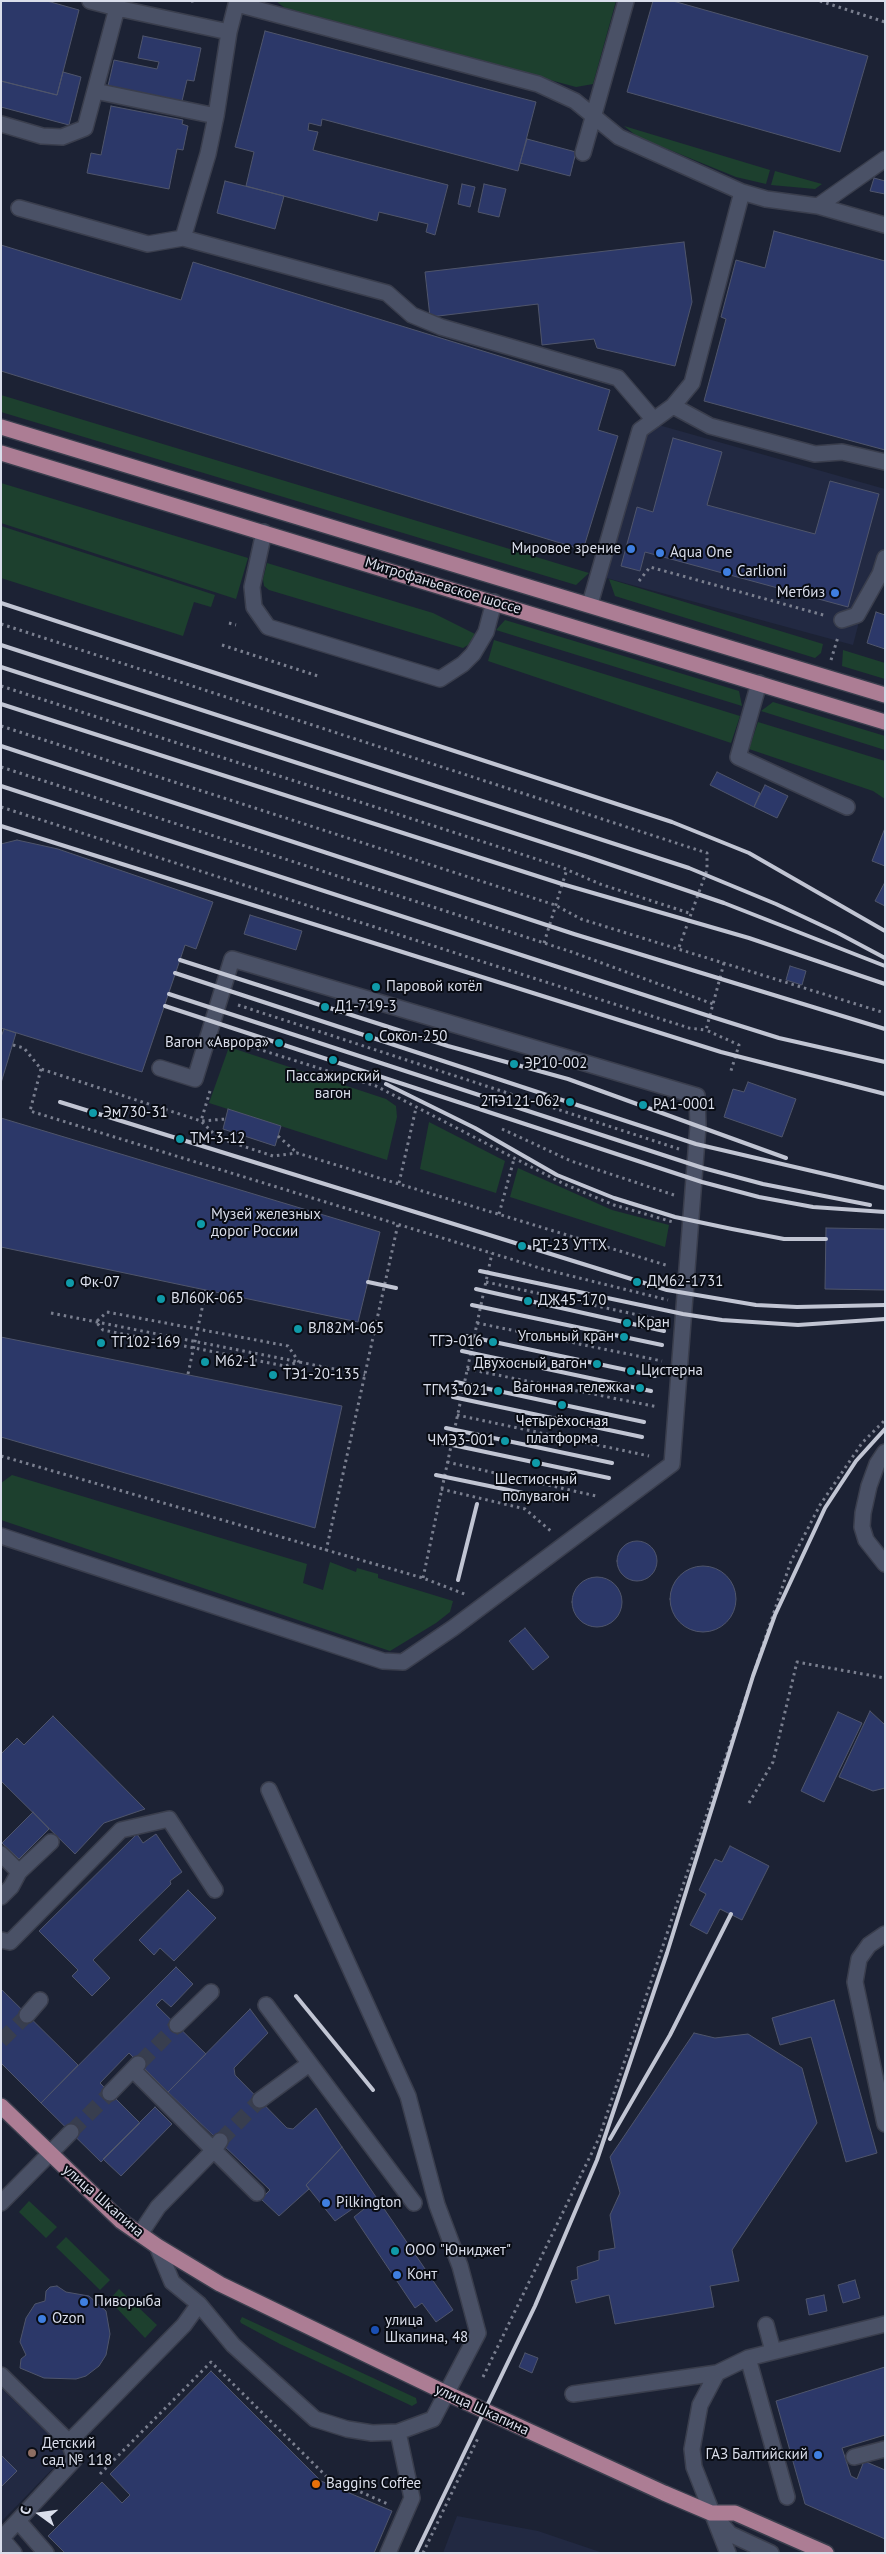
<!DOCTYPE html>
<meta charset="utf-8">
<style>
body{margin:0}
#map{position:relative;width:886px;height:2554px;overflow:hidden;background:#1c2234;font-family:"PT Sans",sans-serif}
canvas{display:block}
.frame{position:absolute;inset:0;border:2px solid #dadeeb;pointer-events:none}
.north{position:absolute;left:15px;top:2489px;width:50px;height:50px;-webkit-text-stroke:4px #090c14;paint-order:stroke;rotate:284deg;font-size:14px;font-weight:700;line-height:20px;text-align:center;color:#dadeeb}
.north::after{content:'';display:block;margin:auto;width:18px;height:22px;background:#dadeeb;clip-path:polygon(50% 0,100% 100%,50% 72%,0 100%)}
</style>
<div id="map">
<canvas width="886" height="2554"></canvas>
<div class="frame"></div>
<div class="north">С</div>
</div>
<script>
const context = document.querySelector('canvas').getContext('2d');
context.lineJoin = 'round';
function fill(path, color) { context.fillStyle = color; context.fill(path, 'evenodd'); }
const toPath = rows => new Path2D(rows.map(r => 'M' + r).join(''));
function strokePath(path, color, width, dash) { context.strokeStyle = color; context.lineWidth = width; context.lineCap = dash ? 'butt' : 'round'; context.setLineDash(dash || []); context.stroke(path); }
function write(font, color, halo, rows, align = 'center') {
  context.font = font + ' "PT Sans",sans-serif'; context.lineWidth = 4; context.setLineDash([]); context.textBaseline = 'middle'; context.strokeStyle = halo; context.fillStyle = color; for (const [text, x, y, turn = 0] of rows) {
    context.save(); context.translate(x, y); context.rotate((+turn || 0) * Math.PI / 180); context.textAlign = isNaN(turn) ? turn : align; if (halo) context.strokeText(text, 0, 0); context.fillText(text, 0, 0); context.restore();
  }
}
const built = toPath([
 [648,422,885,489,885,557,874,564,853,645,603,577],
 [1,2388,64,2449,63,2458,1,2522],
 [457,2516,538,2531,603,2553,443,2553]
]);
const green = toPath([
 [276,1,616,1,593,84,576,87,286,9],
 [624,126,770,170,766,184,736,177,638,137],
 [775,171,822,184,815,189,771,185],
 [1,395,589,573,576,585,1,412],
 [1,483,248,558,236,599,1,523],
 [1,526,215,595,211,607,194,602,183,636,1,578],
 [267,563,433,613,475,634,471,643,463,648,269,590,264,586,263,579],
 [609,579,823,644,821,653,815,658,615,596],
 [505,620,739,691,742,706,496,630],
 [494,640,740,716,731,743,488,661],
 [843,650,885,663,885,679,842,666],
 [773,702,885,736,885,750,761,711],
 [758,722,885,761,885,799,873,791,749,749],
 [229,1047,386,1099,396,1106,397,1117,387,1160,209,1103],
 [429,1122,505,1161,496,1193,420,1169],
 [518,1168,612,1210,669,1225,665,1247,510,1197],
 [12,1475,307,1564,303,1583,323,1590,330,1562,356,1572,357,1568,378,1574,378,1578,453,1601,450,1612,436,1623,390,1651,1,1520,1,1483],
 [29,2201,57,2227,46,2238,19,2212],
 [66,2237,110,2280,100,2290,56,2247],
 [119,2289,157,2325,145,2338,109,2300],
 [242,2317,416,2398,417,2403,412,2406,280,2344,241,2323,240,2321]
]);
const building = toPath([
 [1,1,47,1,79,10,57,95,1,81,1,1],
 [653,1,673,1,868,56,840,152,627,92,653,1],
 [265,31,536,102,518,171,322,119,321,126,309,123,308,130,318,132,313,150,448,185,435,235,426,232,428,224,379,212,377,221,246,186,254,152,235,147,265,31],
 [143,36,201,48,194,81,187,80,182,101,108,86,114,60,157,69,159,62,138,58,143,36],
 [63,72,81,77,69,125,1,107,1,81,57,95,63,72],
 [111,106,183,120,182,124,188,126,183,150,177,149,169,189,87,173,91,153,101,155,111,106],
 [527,139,576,152,570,176,520,163,527,139],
 [874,178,885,181,885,194,870,191,874,178],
 [225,181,284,196,275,229,217,213,225,181],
 [462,184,475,187,470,207,458,204,462,184],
 [484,184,506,189,499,217,478,212,484,184],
 [774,231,885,261,885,450,704,401,726,319,721,317,736,260,765,268,774,231],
 [684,242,692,302,675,366,597,348,594,339,542,345,538,304,430,317,425,272,684,242],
 [1,245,181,300,193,262,610,390,598,430,618,436,583,550,1,371,1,245],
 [673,438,722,452,707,505,815,534,830,481,879,494,848,607,645,552,640,571,621,566,637,507,653,512,673,438],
 [876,612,885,615,885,649,867,643,876,612],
 [717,772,760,793,754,807,710,785,717,772],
 [765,785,788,796,777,818,754,807,765,785],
 [885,828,885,866,872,861,885,828],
 [17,840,58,849,213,902,196,949,185,945,142,1072,1,1028,1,844,17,840],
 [885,882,885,906,875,901,885,882],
 [250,915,302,931,296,950,244,934,250,915],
 [790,966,806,971,802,985,786,980,790,966],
 [4,1029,16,1033,1,1083,1,1037,4,1029],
 [748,1082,796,1099,782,1137,724,1117,733,1089,744,1092,748,1082],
 [228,1109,281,1126,275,1146,223,1129,228,1109],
 [1,1118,380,1232,358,1322,1,1247,1,1118],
 [826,1228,885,1229,885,1290,825,1289,826,1228],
 [1,1337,342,1406,315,1528,1,1437,1,1337],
 '617 1561a20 20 0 1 1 40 0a20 20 0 1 1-40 0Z',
 '670 1599a33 33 0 1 1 66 0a33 33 0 1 1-66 0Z',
 '572 1602a25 25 0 1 1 50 0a25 25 0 1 1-50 0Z',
 [525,1628,549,1657,533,1670,509,1641,525,1628],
 [870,1711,885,1725,885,1788,873,1791,839,1777,870,1711],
 [838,1712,862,1723,824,1802,801,1791,838,1712],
 [53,1716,145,1809,104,1823,75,1854,1,1781,1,1754,17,1738,24,1745,53,1716],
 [33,1812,49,1829,19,1859,2,1843,33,1812],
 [137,1834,143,1843,156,1834,182,1872,170,1881,171,1884,93,1960,110,1978,92,1996,72,1976,78,1970,39,1931,137,1834],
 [730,1846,769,1866,742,1920,720,1909,707,1934,690,1925,706,1894,699,1890,715,1859,722,1862,730,1846],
 [188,1890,216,1918,174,1961,160,1948,154,1955,139,1940,188,1890],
 [176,1967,193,1984,171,2007,162,1999,156,2005,206,2054,168,2092,129,2053,100,2083,140,2123,101,2162,41,2103,176,1967],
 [1,1989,78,2065,41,2103,1,2063,1,1989],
 [834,2000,877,2153,846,2162,811,2037,780,2045,772,2018,834,2000],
 [250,2009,268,2033,234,2068,235,2075,287,2128,293,2129,316,2108,342,2147,306,2185,309,2189,279,2216,261,2199,270,2190,168,2092,250,2009],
 [694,2033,715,2038,748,2034,802,2068,817,2123,732,2250,739,2281,710,2286,714,2307,615,2324,609,2295,576,2303,571,2281,578,2279,577,2267,599,2260,599,2251,615,2248,610,2215,620,2193,610,2157,694,2033],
 [155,2107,172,2124,121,2176,103,2159,155,2107],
 [342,2147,453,2310,436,2322,422,2303,415,2308,354,2217,364,2209,361,2203,335,2221,306,2185,342,2147],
 [855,2280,860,2298,843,2303,838,2285,855,2280],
 [57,2286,66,2292,89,2296,106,2311,110,2334,106,2355,99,2366,86,2376,76,2379,44,2378,20,2368,21,2359,26,2355,20,2342,26,2318,35,2304,45,2301,46,2291,50,2287,57,2286],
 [824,2295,827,2311,809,2315,806,2299,824,2295],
 [525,2353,538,2358,532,2373,519,2367,525,2353],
 [885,2367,885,2435,842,2448,851,2476,857,2479,864,2461,885,2470,885,2539,805,2504,776,2401,885,2367],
 [211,2371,321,2481,392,2511,374,2553,65,2553,48,2536,102,2482,122,2503,130,2495,110,2474,211,2371],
 [1,2455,17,2471,1,2487,1,2455]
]);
const minorTunnel = toPath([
 [1,2041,27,2015],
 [140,2063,177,2025],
 [71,2132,110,2093],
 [220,2141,260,2100]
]);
const path = toPath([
 [191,1,196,1],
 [820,1,885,22],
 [639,581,650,567,827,616],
 [229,623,236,625],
 [1,624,707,853,707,870,678,950],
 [222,645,321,677],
 [831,660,838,637],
 [1,686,561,867,600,884,692,914],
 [1,726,555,905,581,919,885,1013],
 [1,767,572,952,713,1004],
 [1,807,689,1028,706,1030],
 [544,943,567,869],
 [724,963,706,1030,739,1045,730,1074],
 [238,1005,679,1149],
 [226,1039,376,1086,564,1184,614,1205,673,1222],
 [13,1045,24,1048,41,1069,201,1121,218,1138,273,1156,297,1153,669,1266],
 [41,1069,30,1111,543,1269,668,1300],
 [210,1091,201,1121,226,1119],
 [502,1129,571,1161,674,1195],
 [278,1136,296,1152],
 [399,1183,416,1108],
 [499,1214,514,1159],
 [486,1282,666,1321],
 [107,1312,288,1346,299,1362,285,1366,103,1330,96,1322,107,1312],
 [51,1313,365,1375],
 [477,1323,662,1361],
 [467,1369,658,1407],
 [457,1415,649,1456],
 [1,1456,423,1578,467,1595],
 [447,1462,596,1496],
 [441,1489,525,1509,552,1532],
 [326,1551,398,1224],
 [423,1578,492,1253],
 [749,1803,773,1762,797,1662,885,1678],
 [483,2377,599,2138,791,1561,820,1505,862,1443,885,1420],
 [100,2474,211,2362,327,2477,390,2505],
 [423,2553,479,2436]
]);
const minor = toPath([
 [90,1,117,8],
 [237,4,538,84,575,101,619,137,742,192,766,199,818,206,885,225],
 [95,91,216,116],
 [1,124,42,136,62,137,85,128,117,8,229,32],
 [583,153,626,1],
 [818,206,885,159],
 [19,208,148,244,183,238,208,154,216,116,229,32,237,1],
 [183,238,387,293,412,315,441,327,618,378,654,420],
 [673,406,710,426,815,454,842,452,885,462],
 [264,532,252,587,254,607,268,627,440,679,463,664,473,654,486,632,494,602],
 [590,604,640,430,673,406,692,383,742,192],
 [842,620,857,615,880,574,885,558],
 [759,683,738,757,847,807],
 [885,1452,877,1464,869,1486,863,1513,862,1527,866,1540,885,1564],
 [1,1536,383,1661,403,1662,453,1628,672,1464,698,1126,697,1096,232,959,195,1079,160,1068],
 [1,1854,19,1872],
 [1,1897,11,1887,19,1872,51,1842],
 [885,1934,869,1945,859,1959,855,1982,885,2124],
 [1,1940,10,1942,121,1830,169,1819,215,1890],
 [266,2005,414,2203],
 [27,2015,40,2000],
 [177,2025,211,1992],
 [133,2070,257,2193],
 [110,2093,138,2064],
 [260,2100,309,2064],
 [1,2203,71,2132],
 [140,2234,158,2207,213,2151,220,2141],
 [157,2246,172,2282,199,2304,233,2345,315,2419,347,2429,372,2433,398,2432,433,2419,478,2333,460,2266,437,2205,408,2096,269,1790],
 [766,2325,773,2351],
 [748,2358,787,2497],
 [1,2375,69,2442],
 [573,2394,717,2373],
 [854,2457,885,2449],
 [719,2521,730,2534,771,2553],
 [19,2522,46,2553],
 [1,2539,75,2459,69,2442,184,2325,199,2304],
 [2,2539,14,2553],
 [388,2553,412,2498,398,2432],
 [728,2553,694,2467,692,2449,700,2405,717,2373,748,2358,885,2324]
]);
const major = toPath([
 [1,427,885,695],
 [1,453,885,722],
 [1,2106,121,2221,157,2246,220,2284,446,2393,664,2493,711,2513,735,2513,826,2553]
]);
const rail = toPath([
 [1,603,672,822,749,853,885,931],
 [1,645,689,868,776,904,838,933,885,958],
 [1,667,588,857,724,903,885,966],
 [1,704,562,884,749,938,885,984],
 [1,746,574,934,885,1029],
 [1,786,709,1016,779,1038,885,1062],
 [1,826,721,1052,885,1094],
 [180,960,448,1046,568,1079,786,1158],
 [175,973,696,1144,885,1188],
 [169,994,703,1168,763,1184,870,1205],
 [165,1006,702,1182,759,1197,813,1207,885,1212],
 [386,1084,475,1128,557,1175,614,1198,675,1217,732,1229,784,1239,826,1239],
 [60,1102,667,1290,756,1305,797,1307,885,1305],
 [480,1271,683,1314,722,1320,798,1325,885,1319],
 [368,1282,396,1288],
 [476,1289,664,1331],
 [472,1305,662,1345],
 [466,1336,655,1376],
 [462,1351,651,1391],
 [456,1382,644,1422],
 [453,1397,642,1437],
 [446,1428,612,1463],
 [443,1443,609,1478],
 [436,1475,557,1500],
 [458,1580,477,1504],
 [296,1996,373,2090],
 [610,2139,670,2035,731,1914],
 [416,2553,535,2306,597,2160,667,1953,753,1676,775,1615,825,1508,856,1461,885,1429]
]);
const pathBridge = toPath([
 [188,1374,206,1290]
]);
const markers = [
 [631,549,5,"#3f7fe0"],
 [660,553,5,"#3f7fe0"],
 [727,572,5,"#3f7fe0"],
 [835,593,5,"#3f7fe0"],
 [376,987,5,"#0f9aa8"],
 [325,1007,5,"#0f9aa8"],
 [369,1037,5,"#0f9aa8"],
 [279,1043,5,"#0f9aa8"],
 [333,1060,5,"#0f9aa8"],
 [514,1064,5,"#0f9aa8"],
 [570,1102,5,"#0f9aa8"],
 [643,1105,5,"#0f9aa8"],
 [93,1113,5,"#0f9aa8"],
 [180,1139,5,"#0f9aa8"],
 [201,1224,5,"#0f9aa8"],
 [522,1246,5,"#0f9aa8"],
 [637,1282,5,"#0f9aa8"],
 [70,1283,5,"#0f9aa8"],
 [161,1299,5,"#0f9aa8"],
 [528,1301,5,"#0f9aa8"],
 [627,1323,5,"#0f9aa8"],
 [298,1329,5,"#0f9aa8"],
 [624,1337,5,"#0f9aa8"],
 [493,1342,5,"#0f9aa8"],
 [101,1343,5,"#0f9aa8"],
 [205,1362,5,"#0f9aa8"],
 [597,1364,5,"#0f9aa8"],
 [631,1371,5,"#0f9aa8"],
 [273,1375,5,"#0f9aa8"],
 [640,1388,5,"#0f9aa8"],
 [498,1391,5,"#0f9aa8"],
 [562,1405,5,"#0f9aa8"],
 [505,1441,5,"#0f9aa8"],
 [536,1463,5,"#0f9aa8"],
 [326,2203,5,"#3f7fe0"],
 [395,2251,5,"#0f9aa8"],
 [397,2275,5,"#3f7fe0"],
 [84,2302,5,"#3f7fe0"],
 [42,2319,5,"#3f7fe0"],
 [375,2330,5,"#1a4fb4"],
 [32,2453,5,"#8d6e63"],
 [818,2455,5,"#3f7fe0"],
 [316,2484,5,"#e8710a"]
];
const poiNames = [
 ["Мировое зрение",621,549,"right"],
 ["Aqua One",670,553],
 ["Carlioni",737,572],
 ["Метбиз",825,593,"right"],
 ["Паровой котёл",386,987],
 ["Д1-719-3",335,1007],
 ["Сокол-250",379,1037],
 ["Вагон «Аврора»",269,1043,"right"],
 ["ЭР10-002",524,1064],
 ["Пассажирский",333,1077,"center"],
 ["вагон",333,1094,"center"],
 ["2ТЭ121-062",560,1102,"right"],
 ["РА1-0001",653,1105],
 ["Эм730-31",103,1113],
 ["ТМ-3-12",190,1139],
 ["Музей железных",211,1215],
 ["дорог России",211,1232],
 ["РТ-23 УТТХ",532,1246],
 ["ДМ62-1731",647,1282],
 ["Фк-07",80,1283],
 ["ВЛ60К-065",171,1299],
 ["ДЖ45-170",538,1301],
 ["Кран",637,1323],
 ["ВЛ82М-065",308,1329],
 ["Угольный кран",614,1337,"right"],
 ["ТГЭ-016",483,1342,"right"],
 ["ТГ102-169",111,1343],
 ["М62-1",215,1362],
 ["Двухосный вагон",587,1364,"right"],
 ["Цистерна",641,1371],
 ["ТЭ1-20-135",283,1375],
 ["Вагонная тележка",630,1388,"right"],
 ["ТГМ3-021",488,1391,"right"],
 ["Четырёхосная",562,1422,"center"],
 ["платформа",562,1439,"center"],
 ["ЧМЭ3-001",495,1441,"right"],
 ["Шестиосный",536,1480,"center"],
 ["полувагон",536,1497,"center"],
 ["Pilkington",336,2203],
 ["ООО \"Юниджет\"",405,2251],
 ["Конт",407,2275],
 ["Пиворыба",94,2302],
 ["Ozon",52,2319],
 ["улица",385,2321],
 ["Шкапина, 48",385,2338],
 ["Детский",42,2444],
 ["сад № 118",42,2461],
 ["ГАЗ Балтийский",808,2455,"right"],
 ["Baggins Coffee",326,2484]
];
const streetNames = [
 ["Митрофаньевское шоссе",443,586,17],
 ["улица Шкапина",103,2201,41],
 ["улица Шкапина",482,2410,25]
];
fill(built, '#222942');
fill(green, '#1d402e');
fill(building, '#2c3869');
strokePath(building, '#4f556b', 1);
strokePath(minorTunnel, '#383e4f', 15, [15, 8]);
strokePath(minor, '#3a3e4d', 18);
strokePath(major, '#3a3e4d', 18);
strokePath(path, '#7a7f8f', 3, [2.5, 4]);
strokePath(minor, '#4a5166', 15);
strokePath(major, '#ac7d94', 15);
strokePath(rail, '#c1c5d3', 4);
strokePath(pathBridge, '#7a7f8f', 3, [2.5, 4]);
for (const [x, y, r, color] of markers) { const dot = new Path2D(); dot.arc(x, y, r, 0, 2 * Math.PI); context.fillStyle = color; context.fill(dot); strokePath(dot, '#090c14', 2); }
write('15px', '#dadeeb', '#090c14', poiNames, 'left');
write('15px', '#dadeeb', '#090c14', streetNames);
</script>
